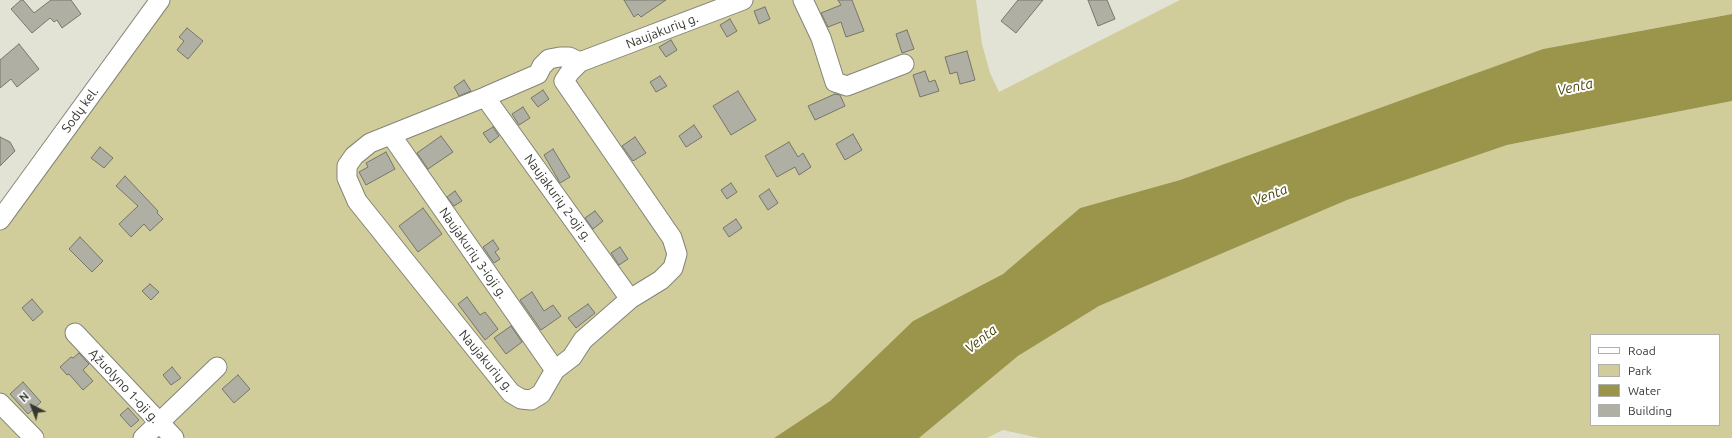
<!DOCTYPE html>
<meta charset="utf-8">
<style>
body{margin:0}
#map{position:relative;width:1732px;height:438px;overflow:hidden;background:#e2e2d5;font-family:Ubuntu,sans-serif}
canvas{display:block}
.legend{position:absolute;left:1590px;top:334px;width:130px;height:92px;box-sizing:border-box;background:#fff;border:1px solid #afafad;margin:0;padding:5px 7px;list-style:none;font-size:12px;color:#373732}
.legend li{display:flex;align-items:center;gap:8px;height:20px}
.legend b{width:20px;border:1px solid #afafad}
.north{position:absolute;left:12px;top:386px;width:40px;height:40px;-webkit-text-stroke:3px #fff;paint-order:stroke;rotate:318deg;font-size:11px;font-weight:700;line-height:16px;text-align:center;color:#373732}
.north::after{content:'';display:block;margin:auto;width:14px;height:18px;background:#373732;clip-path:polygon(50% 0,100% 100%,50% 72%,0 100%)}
</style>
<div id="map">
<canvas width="1732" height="438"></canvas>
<ul class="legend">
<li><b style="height:5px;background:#fff"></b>Road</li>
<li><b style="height:11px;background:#d0cd9b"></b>Park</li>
<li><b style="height:11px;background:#9a954b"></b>Water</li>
<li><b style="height:11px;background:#b0afa3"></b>Building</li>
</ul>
<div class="north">N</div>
</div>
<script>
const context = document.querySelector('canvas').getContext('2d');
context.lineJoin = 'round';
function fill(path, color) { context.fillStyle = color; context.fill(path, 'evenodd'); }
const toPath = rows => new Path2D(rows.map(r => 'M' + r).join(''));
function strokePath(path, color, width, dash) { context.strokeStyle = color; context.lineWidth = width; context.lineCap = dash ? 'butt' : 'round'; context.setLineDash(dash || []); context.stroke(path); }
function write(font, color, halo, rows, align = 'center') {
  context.font = font + ' Ubuntu,sans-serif'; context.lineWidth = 4; context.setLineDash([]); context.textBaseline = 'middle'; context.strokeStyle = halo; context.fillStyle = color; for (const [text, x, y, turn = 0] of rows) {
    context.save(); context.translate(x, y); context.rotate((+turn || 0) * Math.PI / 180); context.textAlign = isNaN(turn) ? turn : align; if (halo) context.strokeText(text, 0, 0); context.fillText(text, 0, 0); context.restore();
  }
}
const green = toPath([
 [166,0,976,0,982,44,990,73,999,92,1180,0,1732,0,1732,14,1543,49,1180,180,1080,208,1003,274,913,321,830,401,774,438,0,438,0,228],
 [1732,101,1732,438,1039,438,1003,430,987,438,919,438,1018,356,1099,306,1347,200,1507,145],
 [1591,335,1719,335,1719,425,1591,425]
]);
const water = toPath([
 [1732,14,1732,101,1507,145,1347,200,1099,306,1018,356,919,438,774,438,830,401,913,321,1003,274,1080,208,1180,180,1543,49]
]);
const building = toPath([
 [21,0,23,0,34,13,51,0,71,0,81,14,62,28,57,20,54,22,50,18,32,33,11,9,21,0],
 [624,0,666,0,641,17,638,14,634,17,624,0],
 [838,0,852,0,864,31,846,37,841,22,828,27,821,13,841,5,838,0],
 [1018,0,1043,0,1016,33,1001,21,1018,0],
 [1088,0,1107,0,1115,19,1098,26,1088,0],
 [765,7,770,19,759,24,754,11,765,7],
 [730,19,737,31,727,37,720,25,730,19],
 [187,28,203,41,188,59,177,50,184,41,179,37,187,28],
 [907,30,914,49,902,53,896,34,907,30],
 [671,40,677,50,666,57,659,47,671,40],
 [19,44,39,69,17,87,11,79,0,88,0,60,19,44],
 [967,51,975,80,960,84,957,72,950,74,945,57,967,51],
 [925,71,929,82,935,80,939,91,920,97,913,75,925,71],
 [660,76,667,86,656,92,650,82,660,76],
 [464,80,471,91,459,96,454,87,464,80],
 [543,90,549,99,538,107,531,98,543,90],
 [738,91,756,120,731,135,713,106,738,91],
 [835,94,840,95,845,106,815,120,808,106,835,94],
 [523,107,530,118,519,125,512,114,523,107],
 [694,125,702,137,686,147,679,136,694,125],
 [493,127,499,136,490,143,483,133,493,127],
 [853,134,862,150,845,160,836,144,853,134],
 [441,136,453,152,428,169,417,153,441,136],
 [0,137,10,142,15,151,0,166,0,137],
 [635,137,646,153,633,161,622,146,635,137],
 [789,142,798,157,803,153,811,167,799,175,795,167,777,177,765,156,789,142],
 [100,147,113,158,104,168,91,158,100,147],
 [553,149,570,177,560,183,544,155,553,149],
 [386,152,395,169,366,185,359,172,368,167,366,163,386,152],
 [125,176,158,211,157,213,163,219,150,231,144,224,131,237,119,224,138,206,116,186,125,176],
 [731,183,737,192,727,199,721,190,731,183],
 [769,189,778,203,768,210,759,196,769,189],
 [455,191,462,201,454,206,447,197,455,191],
 [423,208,442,234,418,252,399,226,423,208],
 [595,211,603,221,593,229,585,218,595,211],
 [736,219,742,228,729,237,723,228,736,219],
 [80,237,103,261,92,272,69,249,80,237],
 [493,240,499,249,495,252,500,259,494,263,483,247,493,240],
 [620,247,628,259,619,265,611,253,620,247],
 [150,284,159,292,151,300,142,291,150,284],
 [532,292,544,311,553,305,561,316,541,330,520,300,532,292],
 [467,297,480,315,485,312,498,329,485,340,458,304,467,297],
 [32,299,43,312,33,321,22,308,32,299],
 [588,304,595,313,576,328,568,318,588,304],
 [511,326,522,342,506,354,494,338,511,326],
 [79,353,89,364,83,370,93,381,83,390,69,374,67,375,60,367,71,357,73,358,79,353],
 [172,367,181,378,171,385,163,375,172,367],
 [238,375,250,389,234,403,222,389,238,375],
 [23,382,41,402,28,414,10,394,23,382],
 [128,408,139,420,131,427,120,415,128,408]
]);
const minor = toPath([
 [803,0,821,38,835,82,847,86,904,64],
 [580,62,569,57,560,57,549,59,542,66,538,74,485,97,370,143,354,156,347,166,347,178,357,201,511,393,521,399,531,400,541,394,555,370,572,357,583,340,630,299,661,280,673,268,677,254,672,238,564,81,570,72,580,62,743,0],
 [485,97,630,299],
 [391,135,555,370],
 [0,220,160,0],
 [75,333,174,438],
 [0,403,34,438],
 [143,438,217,367]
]);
const streetNames = [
 ["Naujakurių g.",662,31,-21],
 ["Sodų kel.",80,110,-54],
 ["Naujakurių 2-oji g.",558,198,54],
 ["Naujakurių 3-ioji g.",473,253,55],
 ["Naujakurių g.",486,361,50],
 ["Ąžuolyno 1-oji g.",124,386,47]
];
const waterNames = [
 ["Venta",1575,87,-12],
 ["Venta",1270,195,-22],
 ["Venta",981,339,-38]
];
fill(green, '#d0cd9b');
fill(water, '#9a954b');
fill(building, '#b0afa3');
strokePath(building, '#76766b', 1);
strokePath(minor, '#848478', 21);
strokePath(minor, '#fff', 19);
write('13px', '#373732', '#fff', streetNames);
write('italic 14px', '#49450a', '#fff', waterNames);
</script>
